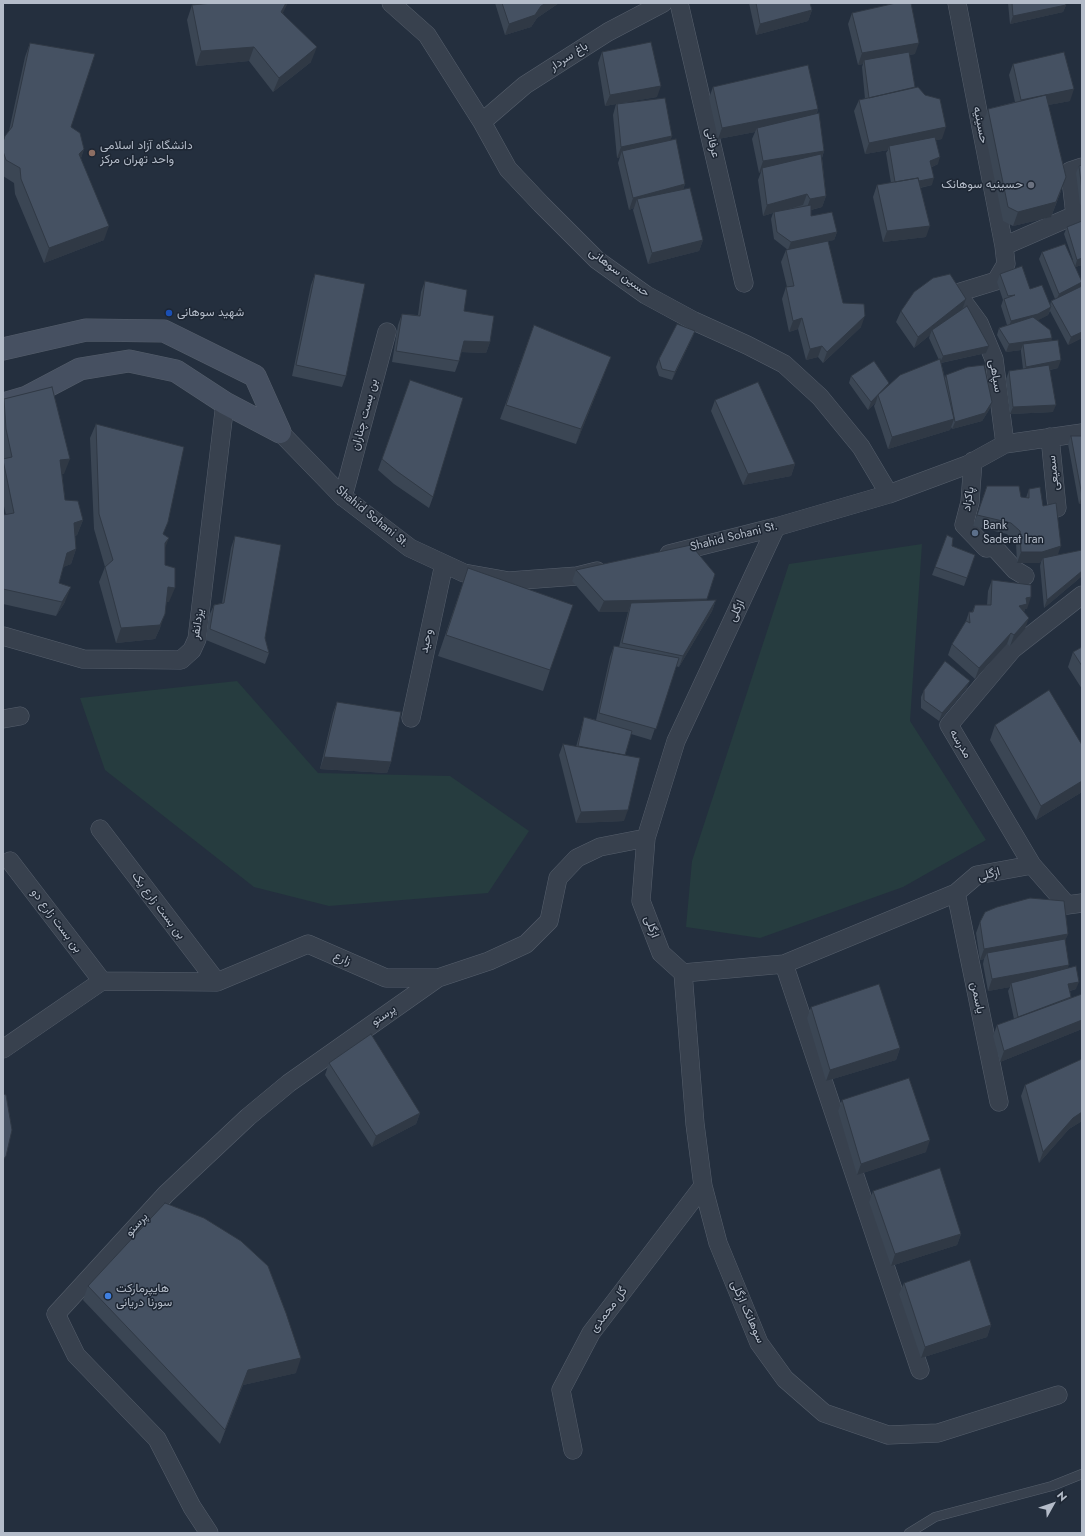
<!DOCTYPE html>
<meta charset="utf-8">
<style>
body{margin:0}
#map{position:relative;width:1085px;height:1536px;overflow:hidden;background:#242f3e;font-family:Jost,sans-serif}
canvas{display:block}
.frame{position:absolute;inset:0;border:4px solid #b4bcc9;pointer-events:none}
.north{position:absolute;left:1033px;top:1484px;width:40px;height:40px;-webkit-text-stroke:3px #1d2633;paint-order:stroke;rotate:50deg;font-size:11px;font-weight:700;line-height:16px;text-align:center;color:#b4bcc9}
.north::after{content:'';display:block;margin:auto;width:14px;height:18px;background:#b4bcc9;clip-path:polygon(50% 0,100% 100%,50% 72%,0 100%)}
</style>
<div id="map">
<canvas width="1085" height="1536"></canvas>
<div class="frame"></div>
<div class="north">N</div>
</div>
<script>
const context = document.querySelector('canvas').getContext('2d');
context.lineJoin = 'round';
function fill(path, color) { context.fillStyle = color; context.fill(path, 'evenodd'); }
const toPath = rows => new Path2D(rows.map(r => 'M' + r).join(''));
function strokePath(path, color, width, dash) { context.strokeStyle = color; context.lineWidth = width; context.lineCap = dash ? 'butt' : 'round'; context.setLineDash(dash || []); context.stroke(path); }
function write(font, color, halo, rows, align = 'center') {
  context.font = font + ' Jost,Vazirmatn,sans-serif'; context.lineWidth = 3; context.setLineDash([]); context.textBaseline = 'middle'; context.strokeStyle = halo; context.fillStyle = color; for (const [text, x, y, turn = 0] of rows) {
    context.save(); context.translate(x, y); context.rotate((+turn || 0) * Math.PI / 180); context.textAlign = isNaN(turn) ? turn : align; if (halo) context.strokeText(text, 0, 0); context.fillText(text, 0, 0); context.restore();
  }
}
const green = toPath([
 [922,544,910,721,986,840,903,887,760,938,686,927,692,861,789,564],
 [237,681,318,773,450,776,529,831,488,893,329,906,254,887,105,770,80,698]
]);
const service = toPath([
 [909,1533,935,1517,1052,1486,1082,1474]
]);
const minor = toPath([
 [391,3,427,35,482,122,508,169,541,204,597,260,646,295,694,321,747,345,784,364,820,397,861,447,889,494],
 [679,3,744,283],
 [957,3,1004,246,1006,264,996,281,957,293,979,323,994,359,1005,444],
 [482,122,525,85,608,32,663,3],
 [1075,215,1070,171,1082,167],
 [1004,246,1075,215,1082,214],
 [280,432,342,496,410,548,464,573,509,581,577,576,597,571],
 [1050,437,1057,508],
 [973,461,970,502,964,525,986,548,994,547,1015,570,1025,576],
 [343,497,387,332],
 [776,527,676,741,646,838,641,901,661,953,683,973,784,964,956,893,977,875,1032,865],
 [669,554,776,527,889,494,967,465,1005,444,1082,433],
 [1082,595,1013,649,949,725,1032,865,1067,905,1082,903],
 [3,636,83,659,181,660,192,650,197,639,225,403],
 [411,718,444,564],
 [3,719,20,716],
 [100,829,217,982],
 [10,861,102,981],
 [956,893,999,1102],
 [784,964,920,1370],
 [683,973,695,1124,703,1186,718,1243,759,1343,785,1379,824,1413,888,1435,938,1433,1058,1395],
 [3,1049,102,981,217,982,308,944,386,978,438,978,489,961,526,944,549,921,558,878,577,858,600,847,646,838],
 [573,1450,561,1390,591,1333,703,1186],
 [209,1533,192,1507,157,1439,76,1355,56,1314,166,1194,248,1117,289,1083,438,978]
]);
const secondary = toPath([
 [3,349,86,330,164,331,255,376,280,432],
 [3,404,27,397,80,369,129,361,176,371,225,403,280,432]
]);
const wall = toPath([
 [495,3,559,3,537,18,531,27,505,35],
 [749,3,810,3,812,10,808,21,756,35],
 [1008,3,1065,3,1066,5,1063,12,1010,24],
 [192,5,283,13,311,62,273,92,249,61,196,66,187,20],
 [852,13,915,54,909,55,915,87,942,139,936,140,938,164,932,167,932,185,920,188,926,237,883,242,873,197,877,185,891,183,886,153,888,150,865,154,854,111,859,100,865,99,862,67,863,64,858,65,848,24],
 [30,43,71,127,84,149,81,158,104,240,44,263,15,194,14,183,3,176,3,142,9,131,25,57],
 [602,52,657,97,627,102,672,136,670,140,685,184,683,190,703,240,699,251,648,264,633,210,634,208,629,210,618,163,620,157,617,158,613,115,616,104,605,106,598,63],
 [1013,64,1070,101,1048,105,1061,191,1051,217,1013,226,1003,221,983,123,988,109,1015,102,1009,75],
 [713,87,818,109,817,113,824,151,822,158,826,196,822,207,811,210,811,216,837,232,834,240,828,241,843,303,861,327,823,363,818,357,806,360,798,329,789,332,782,299,786,287,787,287,781,262,786,250,788,250,774,239,771,219,773,213,763,216,758,180,761,172,759,173,752,139,755,132,718,139,709,98],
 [1082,165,1082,204,1080,205,1076,173,1079,166],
 [1082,221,1082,265,1075,267,1080,287,1082,338,1068,345,1050,311,1048,315,1038,320,1052,341,1058,368,1050,370,1053,412,1010,414,1006,379,1009,371,1023,369,1021,352,1021,350,1006,352,997,335,999,328,1007,325,1001,306,1003,300,997,282,1000,274,1030,289,1050,305,1051,301,1055,299,1039,259,1042,252,1073,260,1064,234,1067,227],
 [315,274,346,376,342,387,292,376,311,285],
 [425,281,464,311,490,342,486,353,461,352,459,361,455,372,392,362,398,325,402,314,418,315,421,292],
 [966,299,962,310,989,346,986,353,941,363,945,378,946,375,992,402,989,410,982,421,952,429,951,427,950,430,888,449,874,406,876,402,868,410,849,383,851,376,889,383,888,386,939,360,929,338,930,335,914,348,896,322,901,311],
 [534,325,605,372,576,444,500,419],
 [695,331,692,338,672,380,659,376,656,367,659,359],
 [410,380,433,497,429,508,394,484,378,470],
 [4,399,64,474,62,474,65,500,83,520,77,535,75,536,76,549,71,564,63,567,59,583,65,602,56,616,3,604,3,515,6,515,3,502,3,459,4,458,3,454,3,401],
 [715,400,795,464,791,476,743,485,711,411],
 [96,424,163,534,165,548,165,565,169,602,166,602,160,628,155,639,116,643,99,582,105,567,94,529,90,438],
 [1071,436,1082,436,1082,504,1079,504,1068,444],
 [987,486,1021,497,1026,498,1029,489,1043,506,1058,555,1082,550,1082,576,1044,608,1040,566,1041,562,1038,563,1017,563,1016,543,1007,534,973,526],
 [947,535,952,546,975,555,964,586,932,575],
 [235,536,269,653,265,664,206,640,209,616,214,605,222,603,231,548],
 [468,568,550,670,543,691,438,656],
 [576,570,707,601,716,600,712,611,679,667,676,666,651,740,631,734,625,756,624,821,576,823,559,755,563,744,576,747,582,725,584,717,596,720,610,657,614,646,619,647,628,612,599,612,572,581],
 [992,580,1027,609,1025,609,1024,612,1025,629,1010,646,1007,644,975,679,948,655,952,644,966,621,969,612,972,612,975,605,987,605,988,591],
 [1082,647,1082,689,1068,667,1073,652],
 [967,688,939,721,921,708,921,697,924,690],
 [337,702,391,762,387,773,320,769,333,713],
 [995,725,1082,745,1082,792,1036,820,990,740],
 [980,922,1068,934,1065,940,1068,968,1076,989,1070,991,1071,998,1082,994,1082,1029,1000,1062,993,1036,997,1025,1014,1019,1008,991,1010,987,988,991,983,964,984,959,980,960,976,933],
 [811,1007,900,1048,896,1060,826,1081,807,1018],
 [1082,1059,1082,1121,1069,1129,1039,1163,1021,1096,1025,1085],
 [329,1063,420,1113,416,1124,372,1147,325,1075],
 [842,1100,926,1152,857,1175,838,1111],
 [873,1191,961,1234,957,1245,891,1266,869,1202],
 [904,1283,991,1325,987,1337,921,1358,899,1294],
 [88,1286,296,1373,243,1385,220,1444,83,1300]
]);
const shadedWall = toPath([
 [286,3,288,3,276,26,281,12],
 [546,3,559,3,537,18,531,27,505,35,509,24],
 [1066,5,1063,12,1010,24,1013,16],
 [812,10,808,21,756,35,760,24],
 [919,43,915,54,865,63,864,60,863,64,858,65,862,53],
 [254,47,249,61,196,66,201,51],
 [317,47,311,62,273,92,279,78],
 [661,86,657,97,605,106,610,95],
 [1074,89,1070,101,1017,111,1021,100],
 [818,109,814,120,757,128,755,132,718,139,722,128],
 [946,127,942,139,890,149,889,146,888,150,865,154,869,143],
 [672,136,668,147,622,151,620,157,617,158,621,147],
 [84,149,79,164,79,154],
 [824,151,820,162,762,168,761,172,759,173,763,161],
 [940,157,938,164,927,169,930,161],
 [1066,177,1051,217,1013,226,1018,212],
 [934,178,932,185,893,193,895,186],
 [685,184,681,195,637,199,634,208,629,210,633,198],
 [807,194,803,205,774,213,774,212,773,213,763,216,767,205],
 [826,196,822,207,806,211,810,199],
 [109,226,104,240,44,263,49,248],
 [930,226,926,237,883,242,887,231],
 [837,232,834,240,788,250,791,242],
 [703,240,699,251,648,264,652,253],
 [1082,258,1082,265,1075,267,1077,260],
 [1082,282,1079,290,1056,301,1059,294],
 [966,299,962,310,932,330,930,335,914,348,918,337],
 [1051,307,1048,315,1035,322,1008,329,1011,321],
 [865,316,861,327,823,363,827,352],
 [802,318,798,329,789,332,793,321],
 [695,331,692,338,672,380,675,372],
 [1082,332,1082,338,1068,345,1071,337],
 [1052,338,1050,346,1023,344,1021,350,1006,352,1009,344],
 [464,341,490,342,486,353,460,352],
 [822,346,818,357,806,360,810,349],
 [989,346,986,353,940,363,943,356],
 [611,357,605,372,576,444,581,429],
 [1061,360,1058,368,1023,375,1026,367],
 [889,383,886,391,878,395,876,402,868,410,871,402],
 [992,402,989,410,982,421,952,429,955,422],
 [1056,405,1053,412,1010,414,1013,407],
 [954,419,950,430,888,449,892,437],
 [70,459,64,474,55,475,60,460],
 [795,464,791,476,743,485,748,474],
 [1082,496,1082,504,1079,504],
 [83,520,77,535,68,537,74,523],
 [169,538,163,553,165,543],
 [1061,546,1057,557,1043,558,1041,562,1038,563,1017,563,1021,552],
 [76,549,71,564,61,568,67,553],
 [1082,571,1082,576,1044,608,1047,600],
 [71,587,65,602,56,616,62,602],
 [168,587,175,588,169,602,162,602],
 [1031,597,1027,609,1025,609,1023,616,1019,606,1026,598],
 [707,599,703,611,631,603,628,612,599,612,604,601],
 [716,600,712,611,679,667,683,656],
 [165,614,160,628,155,639,116,643,121,628],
 [1029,618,1025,629,1010,646,1014,635],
 [1011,633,1007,644,975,679,979,668],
 [970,681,967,688,939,721,942,713],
 [324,757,391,762,387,773,320,769],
 [1082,781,1082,792,1036,820,1041,806],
 [628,810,624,821,576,823,581,812],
 [1068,934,1063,945,987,953,984,959,980,960,984,949],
 [1069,965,1065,976,1011,983,1010,987,988,991,992,979],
 [1079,982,1076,989,1065,992,1068,984],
 [1082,1020,1082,1029,1000,1062,1004,1051],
 [900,1048,896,1060,826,1081,830,1070],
 [1082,1112,1082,1121,1069,1129,1039,1163,1043,1152,1073,1118],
 [420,1113,416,1124,372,1147,376,1136],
 [930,1140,926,1152,857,1175,861,1164],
 [961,1234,957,1245,891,1266,895,1254],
 [991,1325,987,1337,921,1358,925,1347],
 [301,1358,296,1373,243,1385,220,1444,248,1370]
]);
const building = toPath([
 [213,3,286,3,281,12,317,47,279,78,254,47,201,51,192,5,213,3],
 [502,3,546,3,541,6,535,15,509,24,502,3],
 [756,3,810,3,812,10,760,24,756,3],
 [896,3,911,3,919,43,862,53,852,13,896,3],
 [1012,3,1065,3,1066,5,1013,16,1012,3],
 [651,42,661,86,610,95,602,52,651,42],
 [30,43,95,54,71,127,80,133,84,149,79,154,109,226,49,248,21,179,20,168,6,160,3,151,3,142,5,136,12,127,30,43],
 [909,52,915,87,869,98,864,60,909,52],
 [1064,52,1074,89,1021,100,1013,64,1064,52],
 [808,65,818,109,722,128,713,87,808,65],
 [918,87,925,95,940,99,946,127,869,143,859,100,918,87],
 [1046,95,1066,177,1056,202,1018,212,1008,207,988,109,1046,95],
 [665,98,672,136,621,147,617,104,665,98],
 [819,113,824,151,763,161,757,128,819,113],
 [935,137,940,157,930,161,934,178,919,181,918,178,895,182,889,146,935,137],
 [676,139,685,184,633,198,622,151,676,139],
 [821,154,826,196,810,199,807,194,767,205,762,168,821,154],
 [1082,165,1082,190,1079,166,1082,165],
 [918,178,930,226,887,231,877,185,918,178],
 [690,188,703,240,652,253,637,199,690,188],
 [811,205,811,216,832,212,837,232,791,242,777,232,774,212,811,205],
 [1082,221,1082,258,1077,260,1067,227,1082,221],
 [828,241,843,303,864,304,865,316,827,352,822,346,810,349,802,318,793,321,786,287,794,286,786,250,828,241],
 [1065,244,1082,282,1059,294,1042,252,1065,244],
 [1022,266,1030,289,1042,285,1051,307,1038,314,1011,321,1004,299,1015,295,1008,296,1000,274,1022,266],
 [315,274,365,284,346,376,296,365,315,274],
 [950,274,966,299,918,337,901,311,914,292,933,278,950,274],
 [425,281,467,290,464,311,494,316,490,342,464,341,459,361,396,351,402,314,420,316,425,281],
 [1082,286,1082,332,1071,337,1051,301,1082,286],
 [967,306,989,346,943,356,932,330,967,306],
 [1033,317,1050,330,1052,338,1009,344,999,328,1033,317],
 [677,324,695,331,675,372,662,369,659,359,677,324],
 [534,325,611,357,581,429,506,405,534,325],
 [1058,340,1061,360,1026,367,1023,344,1058,340],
 [940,359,954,419,892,437,878,395,900,375,940,359],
 [874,361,889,383,871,402,851,376,874,361],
 [984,365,992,402,985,413,955,422,946,375,967,367,984,365],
 [1049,365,1056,405,1013,407,1009,371,1049,365],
 [410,380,463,398,433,497,398,472,382,459,410,380],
 [758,382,795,464,748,474,715,400,758,382],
 [52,387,70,459,60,460,65,500,78,501,83,520,74,523,76,549,67,553,59,583,71,587,62,602,3,589,3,515,14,513,3,460,3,459,12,457,6,429,4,399,52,387],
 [96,424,184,447,168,522,163,534,169,538,165,543,165,565,175,568,175,588,168,587,165,614,160,625,121,628,105,567,113,560,99,514,96,424],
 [1071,436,1082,436,1082,496,1071,436],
 [987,486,1019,486,1021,497,1029,498,1029,489,1040,487,1043,506,1056,503,1061,546,1042,552,1021,552,1020,531,1011,523,977,515,987,486],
 [947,535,953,538,952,546,975,555,967,578,935,567,947,535],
 [235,536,281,545,265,638,269,653,210,629,214,605,224,603,235,536],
 [691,545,715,574,707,599,604,601,576,570,691,545],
 [1082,550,1082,571,1047,600,1043,558,1082,550],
 [468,568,573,605,550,670,446,635,468,568],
 [992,580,1031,585,1031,597,1026,598,1027,604,1019,606,1029,618,1014,635,1011,633,979,668,952,644,966,621,970,623,969,612,973,612,975,605,991,605,992,580],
 [716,600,683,656,622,643,631,603,716,600],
 [614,646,679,658,656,729,599,713,614,646],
 [1082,647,1082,666,1073,652,1082,647],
 [945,661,970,681,942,713,924,700,924,690,945,661],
 [1049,690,1082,745,1082,781,1041,806,995,725,1049,690],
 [337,702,401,712,391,762,324,757,337,702],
 [584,717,632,731,625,755,578,746,584,717],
 [563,744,640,758,628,810,581,812,563,744],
 [1030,898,1064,901,1068,934,984,949,980,922,985,912,997,907,1030,898],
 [1065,939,1069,965,992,979,987,953,1065,939],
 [1076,966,1079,982,1068,984,1071,997,1018,1017,1011,983,1076,966],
 [879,984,900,1048,830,1070,811,1007,879,984],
 [1082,994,1082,1020,1004,1051,997,1025,1082,994],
 [371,1034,420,1113,376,1136,329,1063,371,1034],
 [1082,1059,1082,1112,1073,1118,1043,1152,1025,1085,1082,1059],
 [909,1078,930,1140,861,1164,842,1100,909,1078],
 [3,1094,6,1095,12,1130,6,1156,3,1160,3,1094],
 [940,1168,961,1234,895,1254,873,1191,940,1168],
 [165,1203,204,1218,241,1241,268,1266,286,1313,301,1358,248,1370,225,1430,88,1286,165,1203],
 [970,1260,991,1325,925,1347,904,1283,970,1260]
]);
const markers = [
 [92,153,4,"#8d6e63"],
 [1031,185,4,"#6b7280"],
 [169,313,4,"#1a4fb4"],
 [975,533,4,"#5c6f8a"],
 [108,1296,4,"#3f7fe0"]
];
const streetNames = [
 ["باغ سردار",569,57,-33],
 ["حسینیه",980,125,79],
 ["عرفاتی",712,143,77],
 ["حسین سوهانی",619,273,37],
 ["سپاهی",995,376,80],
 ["بن بست چناران",365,415,-75],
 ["سمیعی",1054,473,-96],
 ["پاکزاد",969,499,-81],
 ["Shahid Sohani St.",372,517,39],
 ["Shahid Sohani St.",734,537,-14],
 ["ازگلی",737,611,-65],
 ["یزدانفر",198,624,-81],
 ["وحید",427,641,-78],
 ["مدرسه",960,744,59],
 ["ازگلی",989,875,-15],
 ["بن بست زارع یک",158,906,53],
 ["بن بست زارع دو",56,921,53],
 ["ازگلی",651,927,69],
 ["زارع",342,959,23],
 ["یاسمن",977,998,78],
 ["پرستو",384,1016,-35],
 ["پرستو",137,1225,-48],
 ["گل محمدی",609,1310,-53],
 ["سوهانک ازگلی",747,1312,66]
];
const poiNames = [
 ["دانشگاه آزاد اسلامی",100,146],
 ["واحد تهران مرکز",100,160],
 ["حسینیه سوهانک",1023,185,"right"],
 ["شهید سوهانی",177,313],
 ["Bank",983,526],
 ["Saderat Iran",983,540],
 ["هایپرمارکت",116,1289],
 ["سورنا دریانی",116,1303]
];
fill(green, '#263c3f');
strokePath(service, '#565f6c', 10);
strokePath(minor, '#565f6c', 19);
strokePath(secondary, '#565f6c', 23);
strokePath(service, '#38414e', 9);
strokePath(minor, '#38414e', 18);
strokePath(secondary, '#465061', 22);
fill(wall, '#3b4654');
fill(shadedWall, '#303945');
fill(building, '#455162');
strokePath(building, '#303945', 1);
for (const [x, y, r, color] of markers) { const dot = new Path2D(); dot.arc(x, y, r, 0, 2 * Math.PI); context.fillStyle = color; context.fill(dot); strokePath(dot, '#1d2633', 1.5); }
write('12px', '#b4bcc9', '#1d2633', streetNames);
write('12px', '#b4bcc9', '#1d2633', poiNames, 'left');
</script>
